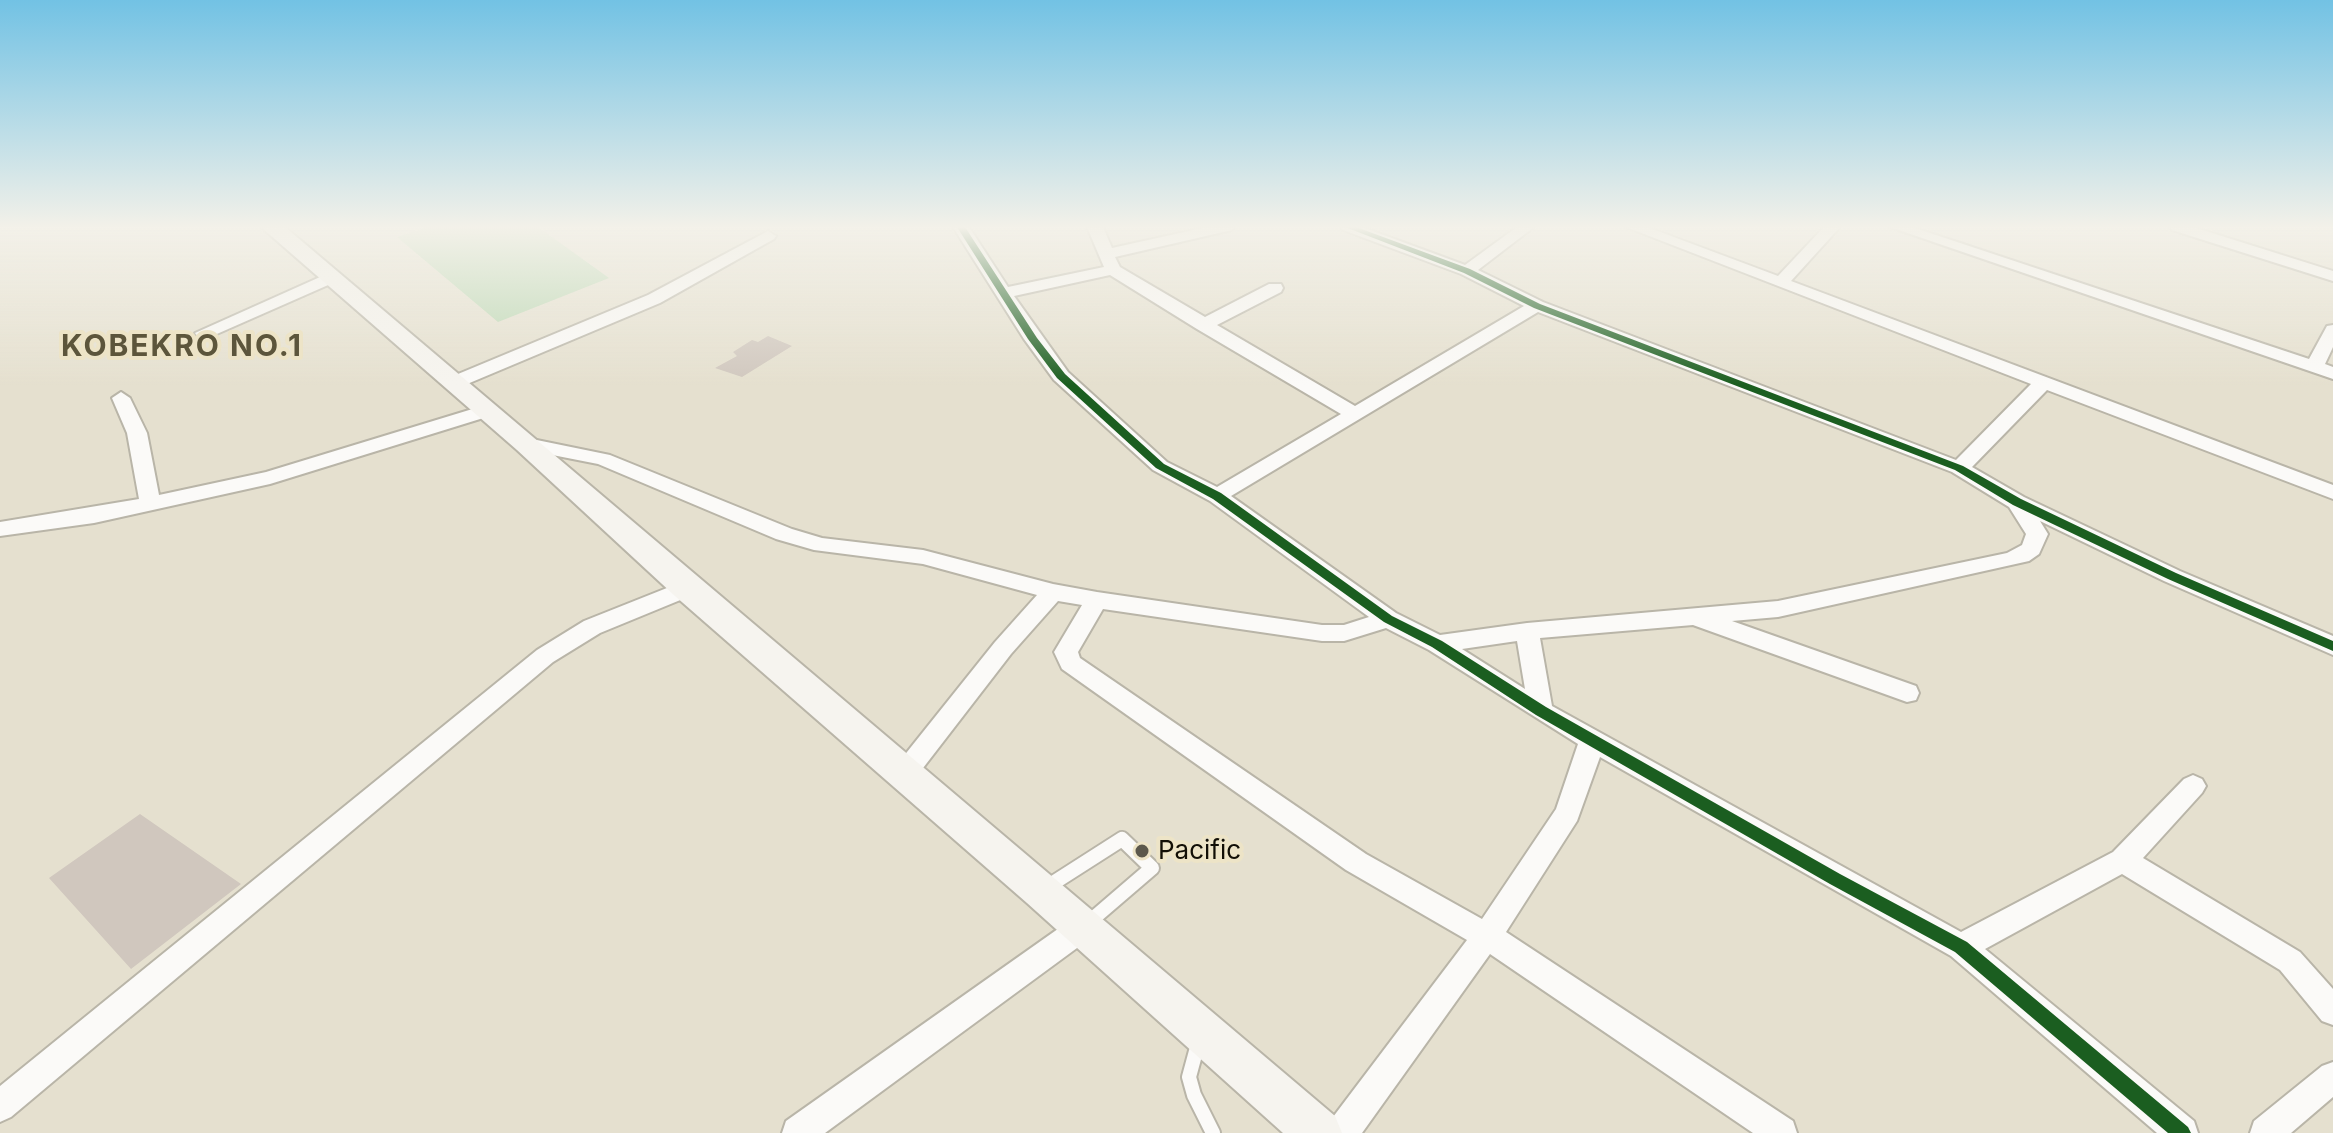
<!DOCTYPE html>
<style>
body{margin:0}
canvas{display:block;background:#e5e0cf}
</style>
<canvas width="2333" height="1133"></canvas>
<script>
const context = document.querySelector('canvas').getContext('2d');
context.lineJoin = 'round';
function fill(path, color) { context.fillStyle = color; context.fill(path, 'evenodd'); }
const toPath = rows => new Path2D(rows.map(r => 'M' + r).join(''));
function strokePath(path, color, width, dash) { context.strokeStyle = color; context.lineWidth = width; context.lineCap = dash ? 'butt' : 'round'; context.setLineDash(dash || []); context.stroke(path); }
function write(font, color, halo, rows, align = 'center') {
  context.font = font + ' Inter,sans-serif'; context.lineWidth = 8; context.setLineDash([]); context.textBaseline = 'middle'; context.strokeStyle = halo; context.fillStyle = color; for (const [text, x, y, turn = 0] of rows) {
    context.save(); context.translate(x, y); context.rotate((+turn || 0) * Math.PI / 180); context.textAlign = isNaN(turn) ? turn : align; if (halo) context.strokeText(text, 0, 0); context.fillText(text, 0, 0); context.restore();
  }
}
const green = toPath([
 [427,227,538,227,609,278,498,322,397,237]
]);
const building = toPath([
 [768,336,792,346,742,377,715,368,737,356,733,352,752,340,758,342],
 [140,814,241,884,131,969,49,878]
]);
const lane = toPath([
 [1047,887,1122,839,1152,868,1088,923],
 [1199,1040,1189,1077,1194,1095,1213,1133]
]);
const street = toPath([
 [953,227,969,227,1008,287,1104,267,1087,227,1103,227,1112,248,1207,227,1234,227,1232,230,1115,257,1120,267,1205,317,1269,284,1281,284,1283,288,1281,292,1217,325,1355,406,1524,306,1461,274,1343,230,1341,227,1362,227,1465,265,1517,227,1534,227,1478,270,1543,302,1956,460,2031,384,1626,227,1647,227,1778,276,1824,227,1840,227,1791,281,2333,485,2333,499,2047,390,1972,467,2024,497,2180,571,2333,636,2333,655,2164,581,2040,521,2048,534,2039,554,2029,561,1778,617,1732,621,1916,686,1919,693,1916,700,1907,702,1693,625,1540,638,1552,706,1961,932,2113,852,2184,779,2193,775,2202,779,2206,786,2202,793,2143,858,2300,952,2333,989,2333,1025,2322,1021,2280,970,2122,874,1985,949,2194,1121,2198,1133,2157,1133,1951,956,1600,757,1577,821,1506,932,1793,1121,1797,1133,1753,1133,1490,954,1362,1133,1326,1133,1330,1121,1467,940,1346,870,1062,669,1054,652,1082,605,1058,601,1011,654,913,781,904,784,895,781,891,774,895,767,995,642,1037,595,923,564,814,550,776,539,598,464,527,450,517,444,527,438,610,455,792,529,822,538,923,550,1053,584,1097,592,1322,625,1344,625,1369,617,1210,501,1153,470,1054,380,1024,339,953,227],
 [1110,275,1197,329,1341,414,1217,487,1167,462,1068,372,1014,296,1110,275],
 [1538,312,1952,472,2009,507,2026,534,2022,545,2007,553,1778,601,1527,623,1440,635,1396,613,1231,496,1538,312],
 [1103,609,1322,641,1344,641,1386,628,1429,650,1578,744,1556,809,1482,919,1366,854,1080,658,1078,652,1103,609],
 [1517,641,1525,689,1462,649,1517,641],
 [1890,227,1912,227,2309,359,2327,326,2333,325,2333,347,2325,364,2333,367,2333,379,1890,227],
 [2170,227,2193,227,2333,271,2333,281,2172,230,2170,227],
 [768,231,776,236,774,239,660,303,460,387,453,389,444,383,446,379,648,295,768,231],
 [329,273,337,278,335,282,210,337,198,337,195,333,329,273],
 [121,392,130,398,147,433,159,495,266,472,479,407,486,405,496,411,493,415,270,484,94,523,0,536,0,522,139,499,127,433,112,398,121,392],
 [687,580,695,582,698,588,695,594,600,633,553,662,11,1117,0,1122,0,1086,537,650,584,621,687,580],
 [1082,915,1092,919,1096,928,1092,937,825,1133,782,1133,786,1121,1072,919,1082,915],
 [2333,1062,2333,1097,2291,1133,2250,1133,2254,1121,2322,1066,2333,1062]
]);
const secondary = toPath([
 [261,227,285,227,1335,1116,1342,1133,1283,1133,1027,903,675,596,517,450,261,227]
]);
const cycleway = toPath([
 [957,227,965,227,1037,338,1065,374,1164,464,1221,493,1392,616,1442,641,1546,707,1840,874,1967,942,2188,1127,2191,1133,2168,1133,1955,952,1830,884,1536,715,1432,647,1384,622,1213,499,1156,468,1057,378,1028,339,957,227],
 [1345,227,1356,227,1470,269,1540,304,1963,466,2021,499,2176,573,2333,641,2333,651,2168,579,2013,505,1955,470,1534,308,1464,273,1345,227]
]);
const markers = [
 [1142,851,8,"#5c584c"]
];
const nearPoinames = [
 ["Pacific",1158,851]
];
const districtNames = [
 ["KOBEKRO NO.1",182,347]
];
fill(green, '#bbd8b4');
fill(building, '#d0c7be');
strokePath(lane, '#b9b5a8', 18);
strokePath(street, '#b9b5a8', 4);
strokePath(secondary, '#b9b5a8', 4);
strokePath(lane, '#fbfaf8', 14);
fill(street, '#fbfaf8');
fill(secondary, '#f6f4ef');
fill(cycleway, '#1b5e20');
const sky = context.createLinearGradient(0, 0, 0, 385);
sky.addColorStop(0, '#72c2e4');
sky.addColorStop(0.59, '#f3f1e9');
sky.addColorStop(1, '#f3f1e900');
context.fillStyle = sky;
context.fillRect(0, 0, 2333, 385);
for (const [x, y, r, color] of markers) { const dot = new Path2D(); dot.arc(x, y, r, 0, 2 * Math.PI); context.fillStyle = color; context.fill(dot); strokePath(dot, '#ede4c7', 3); }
write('26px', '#120f06', '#ede4c7', nearPoinames, 'left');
context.letterSpacing = '2px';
write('bold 30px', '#5c553b', '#ede4c7', districtNames);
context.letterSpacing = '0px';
</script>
